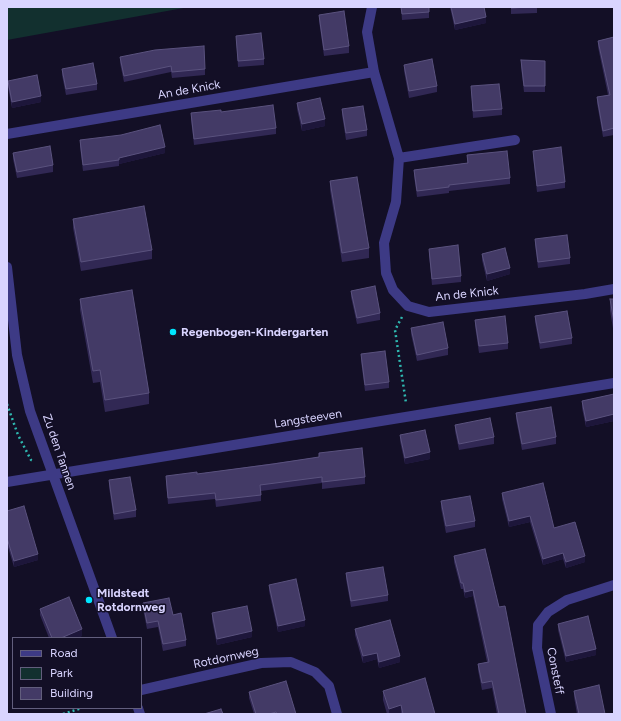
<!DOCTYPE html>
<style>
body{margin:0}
#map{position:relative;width:621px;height:721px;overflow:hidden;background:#130f26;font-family:Figtree,sans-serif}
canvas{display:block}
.frame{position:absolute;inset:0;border:8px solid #d9d4ff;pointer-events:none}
.legend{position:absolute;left:12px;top:637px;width:130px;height:72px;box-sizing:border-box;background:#130f26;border:1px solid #625e7d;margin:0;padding:5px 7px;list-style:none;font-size:12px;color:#d9d4ff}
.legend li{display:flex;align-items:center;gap:8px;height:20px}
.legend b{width:20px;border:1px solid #625e7d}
</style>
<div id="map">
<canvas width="621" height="721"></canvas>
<div class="frame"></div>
<ul class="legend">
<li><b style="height:5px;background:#3d3a85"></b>Road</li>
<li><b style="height:11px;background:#12302f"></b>Park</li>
<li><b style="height:11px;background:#433a66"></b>Building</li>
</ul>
</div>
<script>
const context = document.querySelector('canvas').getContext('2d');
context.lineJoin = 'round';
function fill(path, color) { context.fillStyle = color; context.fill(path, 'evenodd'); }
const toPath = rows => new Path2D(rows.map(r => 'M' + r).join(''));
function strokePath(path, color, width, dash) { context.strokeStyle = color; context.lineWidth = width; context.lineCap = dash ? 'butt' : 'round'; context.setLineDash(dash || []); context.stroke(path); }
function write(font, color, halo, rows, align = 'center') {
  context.font = font + ' Figtree,sans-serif'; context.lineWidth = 3; context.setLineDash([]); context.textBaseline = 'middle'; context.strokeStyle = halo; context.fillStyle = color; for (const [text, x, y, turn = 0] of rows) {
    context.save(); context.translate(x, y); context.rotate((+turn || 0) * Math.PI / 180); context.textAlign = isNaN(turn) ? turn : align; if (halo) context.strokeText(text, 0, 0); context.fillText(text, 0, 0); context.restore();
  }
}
const green = toPath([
 [7,7,189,7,7,40]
]);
const path = toPath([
 [402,317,395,330,406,403],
 [7,404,18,435,31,460,33,461],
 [63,714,82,708]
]);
const street = toPath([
 [372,7,367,32,374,72,399,158,396,202,384,243,386,273,393,290,408,306,429,312,585,294,614,289],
 [7,134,374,72],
 [399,158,515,140],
 [7,267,17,355,30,411,112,638],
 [7,482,614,383],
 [141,690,261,663,291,662,315,672,329,686,337,714],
 [138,708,140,714],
 [551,714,537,648,538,625,548,612,567,600,614,585]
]);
const wall = toPath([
 [401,7,429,7,429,18,402,20],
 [450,7,484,7,486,23,455,30],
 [511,7,537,7,537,13,511,14],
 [319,15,349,46,349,53,324,56,319,21],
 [236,36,264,59,264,65,238,67],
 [614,37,614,135,603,137,597,103,597,97,608,95,598,47,598,41],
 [120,57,205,69,205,75,172,78,171,72,124,82,120,63],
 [521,60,545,61,545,92,524,92,521,67],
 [404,65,437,86,437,92,409,98,404,71],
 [62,69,97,84,97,90,66,95,62,75],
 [8,81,41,102,12,108,8,87],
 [471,86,502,109,502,115,473,118],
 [297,103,325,126,302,131,297,109],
 [342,109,367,130,367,136,346,140,342,115],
 [221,112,276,128,276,134,194,145,191,120,191,113],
 [80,140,165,153,119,164,119,166,83,171,80,147],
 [533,151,565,182,565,188,537,192,533,157],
 [13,153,53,165,53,172,17,178,13,159],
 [467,155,510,178,510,184,449,191,449,193,417,197,414,176,414,170,467,163],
 [330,181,369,248,369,258,342,262,330,190],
 [73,219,152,250,152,259,81,271,73,228],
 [535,239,570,258,570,264,538,268,535,245],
 [429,249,461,276,461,282,432,285,429,255],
 [482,254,510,274,487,281,482,260],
 [351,291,380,313,380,320,357,324,351,297],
 [80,299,149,393,149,404,105,412,100,382,93,383,80,310],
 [610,299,614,299,614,334,610,311],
 [535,316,572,338,572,344,540,349,535,322],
 [475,320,508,343,508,349,479,353,475,326],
 [411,328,448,348,448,355,417,361,411,334],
 [361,354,389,382,389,388,365,391,361,361],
 [614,394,614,421,586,427,582,408,582,401],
 [516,413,556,437,556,444,522,450,516,419],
 [455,425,494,437,494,444,459,450,455,431],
 [400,435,430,459,405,464,400,441],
 [319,453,365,477,365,484,322,489,322,483,261,491,261,501,216,507,215,499,168,504,166,482,166,476,197,474,319,457],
 [109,480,136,510,136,517,114,520,109,487],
 [502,493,554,528,585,562,566,568,563,559,543,565,530,522,509,527,502,499],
 [441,501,475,521,475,527,446,533,441,508],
 [7,511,38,560,14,567,7,544],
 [454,556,499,607,526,714,497,714,492,688,482,690,478,670,478,664,487,662,473,596,465,598,463,589,461,589,454,562],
 [346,573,388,595,388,601,351,607,346,579],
 [269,585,305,626,278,632,269,591],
 [143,603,173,615,186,640,186,646,163,651,158,627,147,629,143,609],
 [40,609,82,636,76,638,49,638,40,615],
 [212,613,252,637,217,645,212,620],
 [558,624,596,655,566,662,558,630],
 [355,629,400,662,379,668,377,659,363,663,355,635],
 [383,691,435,714,387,714,383,700],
 [574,691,605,714,577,714,574,697],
 [249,692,296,714,254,714,249,698]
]);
const shadedWall = toPath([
 [486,17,486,23,455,30,455,24],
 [41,96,41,102,12,108,12,102],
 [325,119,325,126,302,131,302,124],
 [165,147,165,153,119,164,119,158],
 [510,268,510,274,487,281,487,274],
 [614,414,614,421,586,427,586,421],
 [430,452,430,459,405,464,405,458],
 [530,516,530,522,509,527,509,521],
 [563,553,563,559,543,565,543,559],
 [38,554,38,560,14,567,14,561],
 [585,556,585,562,566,568,566,562],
 [473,590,473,596,465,598,465,592],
 [305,620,305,626,278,632,278,626],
 [82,629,82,636,76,638,61,638],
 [252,631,252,637,217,645,217,639],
 [596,649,596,655,566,662,566,656],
 [377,653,377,659,363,663,363,656],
 [400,656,400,662,379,668,379,662],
 [401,705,401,714,389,714,389,709],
 [276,712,276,714,269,714]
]);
const building = toPath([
 [401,7,429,7,429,12,402,14,401,7],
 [451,7,484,7,486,17,455,24,451,7],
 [511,7,529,7,511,8,511,7],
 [344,11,349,46,324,50,319,15,344,11],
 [261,33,264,59,238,61,236,36,261,33],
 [614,37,614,128,603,131,597,97,610,95,598,41,614,37],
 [204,46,205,69,172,72,171,66,124,76,120,57,155,50,204,46],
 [432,59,437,86,409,91,404,65,432,59],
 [521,60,545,61,545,86,524,86,521,60],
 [93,63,97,84,66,89,62,69,93,63],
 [37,75,41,96,12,102,8,81,37,75],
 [499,84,502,109,473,111,471,86,499,84],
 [320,98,325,119,302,124,297,103,320,98],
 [273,105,276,128,194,139,191,113,221,110,221,112,273,105],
 [363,106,367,130,346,133,342,109,363,106],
 [160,125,165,147,119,158,119,160,83,165,80,140,121,135,160,125],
 [50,146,53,165,17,172,13,153,50,146],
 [561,147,565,182,537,186,533,151,561,147],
 [507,151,510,178,449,185,449,187,417,191,414,170,468,163,467,155,507,151],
 [357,177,369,248,342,253,330,181,357,177],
 [144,206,152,250,81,262,73,219,144,206],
 [567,235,570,258,538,262,535,239,567,235],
 [458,245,461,276,432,279,429,249,458,245],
 [505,248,510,268,487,274,482,254,505,248],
 [375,286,380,313,357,318,351,291,375,286],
 [132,290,149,393,105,400,100,370,93,371,80,299,132,290],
 [610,299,614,299,614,322,610,299],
 [567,311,572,338,540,343,535,316,567,311],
 [505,316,508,343,479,346,475,320,505,316],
 [443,322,448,348,417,355,411,328,443,322],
 [385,351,389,382,365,385,361,354,385,351],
 [614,394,614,414,586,421,582,401,614,394],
 [551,407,556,437,522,444,516,413,551,407],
 [490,418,494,437,459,444,455,425,490,418],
 [425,430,430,452,405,458,400,435,425,430],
 [362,448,365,477,322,482,322,477,260,485,261,495,216,500,215,493,168,498,166,476,197,472,197,474,273,464,319,457,319,453,362,448],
 [130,477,136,510,114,514,109,480,130,477],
 [543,483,554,528,575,522,585,556,566,562,563,553,543,559,530,516,509,521,502,493,543,483],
 [470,496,475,521,446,526,441,501,470,496],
 [24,506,38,554,14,561,7,538,7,511,24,506],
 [485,549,499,607,505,606,526,714,499,714,492,681,482,683,478,664,489,662,473,590,465,592,463,583,461,583,454,556,485,549],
 [383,567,388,595,351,601,346,573,383,567],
 [296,579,305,620,278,626,269,585,296,579],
 [69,597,82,629,61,638,52,638,40,609,69,597],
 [169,598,173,615,181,613,186,640,163,644,158,621,147,623,143,603,169,598],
 [247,606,252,631,217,639,212,613,247,606],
 [588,616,596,649,566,656,558,624,588,616],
 [390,620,400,656,379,662,377,653,363,656,355,629,390,620],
 [425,678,435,714,403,714,401,705,389,709,383,691,425,678],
 [286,681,296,714,277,714,276,712,269,714,256,714,249,692,286,681],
 [599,685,605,714,579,714,574,691,599,685],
 [221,709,223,714,204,714,221,709]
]);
const markers = [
 [173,332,4,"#00e5ff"],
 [89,600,4,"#00e5ff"]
];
const streetNames = [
 ["An de Knick",189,90,-10],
 ["An de Knick",467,294,-6],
 ["Langsteeven",308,419,-9],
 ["Zu den Tannen",59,452,71],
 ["Rotdornweg",226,658,-12],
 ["Consteff",555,671,79]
];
const poiNames = [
 ["Regenbogen-Kindergarten",181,332],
 ["Mildstedt",97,593],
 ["Rotdornweg",97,607]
];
fill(green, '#12302f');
strokePath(path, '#2fb8b0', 2.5, [2, 3]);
strokePath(street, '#3d3a85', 10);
fill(wall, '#312854');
fill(shadedWall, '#1d163a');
fill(building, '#433a66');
strokePath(building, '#5a527e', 1);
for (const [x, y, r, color] of markers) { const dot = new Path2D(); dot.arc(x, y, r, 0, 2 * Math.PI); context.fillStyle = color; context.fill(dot); strokePath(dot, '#130f26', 1.5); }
write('12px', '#d9d4ff', '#130f26', streetNames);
write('bold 12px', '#d9d4ff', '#130f26', poiNames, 'left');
</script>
